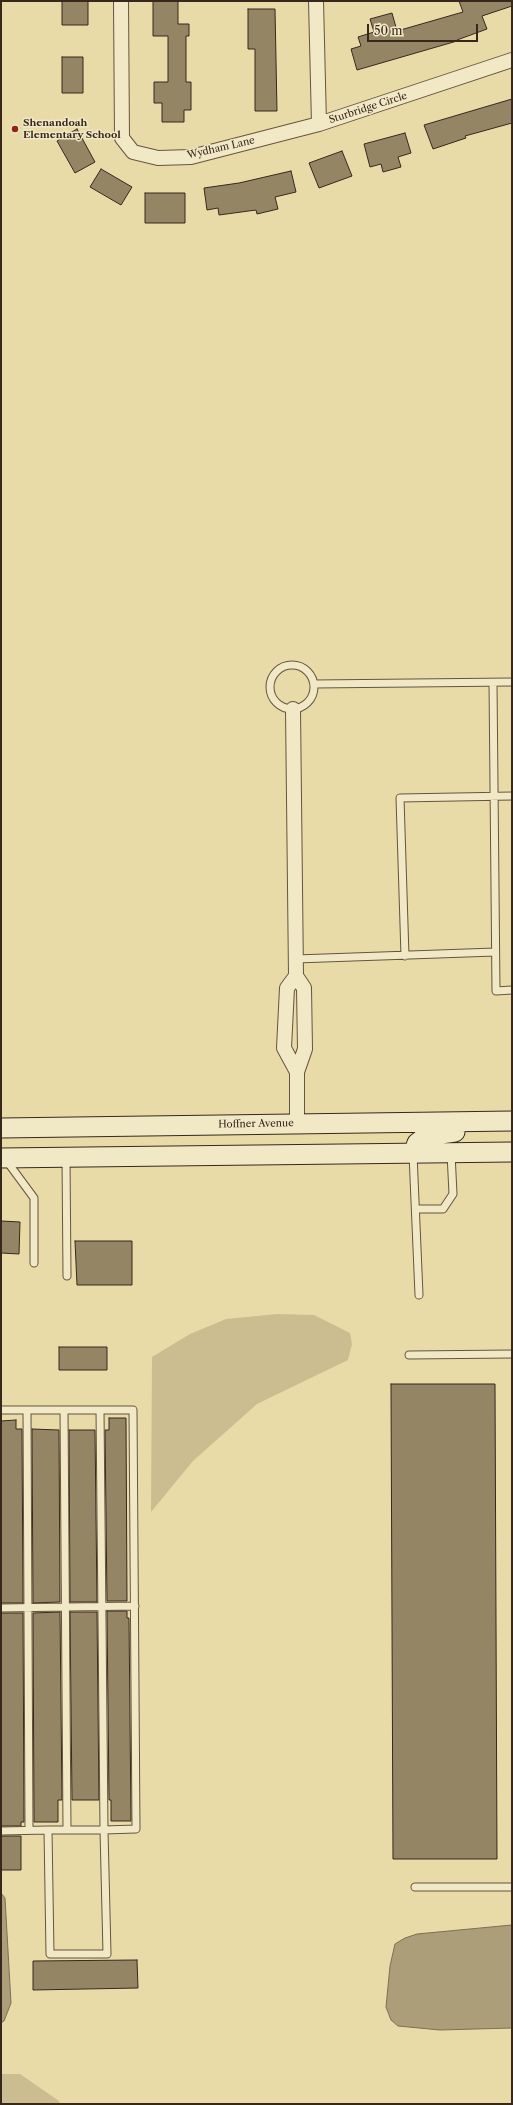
<!DOCTYPE html>
<style>
body{margin:0}
#map{position:relative;width:513px;height:2105px;overflow:hidden;background:#e9dba7;font-family:"Libre Caslon Text",serif}
canvas{display:block}
.frame{position:absolute;inset:0;border:2px solid #37281d;pointer-events:none}
.scale{position:absolute;left:367px;top:24px;width:111px;height:18px;box-sizing:border-box;border:2px solid #37281d;border-top:0;padding-left:5px;font-size:12px;line-height:14px;white-space:nowrap;color:#37281d;-webkit-text-stroke:3px #f1e8c6;paint-order:stroke}
</style>
<div id="map">
<canvas width="513" height="2105"></canvas>
<div class="frame"></div>
<div class="scale">50 m</div>
</div>
<script>
const context = document.querySelector('canvas').getContext('2d');
context.lineJoin = 'round';
function fill(path, color) { context.fillStyle = color; context.fill(path, 'evenodd'); }
const toPath = rows => new Path2D(rows.map(r => 'M' + r).join(''));
function strokePath(path, color, width, dash) { context.strokeStyle = color; context.lineWidth = width; context.lineCap = dash ? 'butt' : 'round'; context.setLineDash(dash || []); context.stroke(path); }
function write(font, color, halo, rows, align = 'center') {
  context.font = font + ' "Libre Caslon Text",serif'; context.lineWidth = 3; context.setLineDash([]); context.textBaseline = 'middle'; context.strokeStyle = halo; context.fillStyle = color; for (const [text, x, y, turn = 0] of rows) {
    context.save(); context.translate(x, y); context.rotate((+turn || 0) * Math.PI / 180); context.textAlign = isNaN(turn) ? turn : align; if (halo) context.strokeText(text, 0, 0); context.fillText(text, 0, 0); context.restore();
  }
}
const green = toPath([
 [277,1314,314,1315,350,1333,352,1344,348,1360,257,1404,193,1461,151,1512,152,1357,190,1334,226,1319],
 [1,2074,20,2074,59,2101,60,2104,1,2104]
]);
const water = toPath([
 [1,1893,5,1898,11,2003,4,2021,1,2023,1,1893],
 [512,1925,512,2028,440,2030,398,2026,391,2020,386,2007,390,1966,395,1944,405,1938,417,1934,512,1925]
]);
const building = toPath([
 [62,1,88,1,88,25,62,25,62,1],
 [153,1,178,1,178,24,189,24,189,36,186,36,186,82,191,82,191,110,184,110,184,122,162,122,162,103,154,103,154,82,168,82,168,36,153,36,153,1],
 [459,1,512,1,512,6,482,16,487,29,457,40,457,41,357,70,351,49,361,46,358,37,374,32,370,19,392,13,397,31,463,12,459,1],
 [248,9,275,9,277,111,255,111,255,49,248,49,248,9],
 [62,57,83,57,83,93,62,93,62,57],
 [512,99,512,123,465,136,466,138,433,149,424,125,512,99],
 [77,129,95,162,75,173,57,141,77,129],
 [405,133,411,153,398,157,401,167,383,172,381,164,370,167,364,144,405,133],
 [342,151,352,176,319,188,309,163,342,151],
 [101,169,132,187,121,205,90,187,101,169],
 [291,171,296,192,275,197,278,209,257,214,256,210,219,215,218,208,207,210,204,188,239,183,291,171],
 [145,193,185,193,185,223,145,223,145,193],
 [1,1221,20,1222,19,1254,1,1253,1,1221],
 [75,1241,132,1241,132,1285,77,1285,75,1241],
 [59,1347,107,1347,107,1370,59,1370,59,1347],
 [391,1384,495,1384,497,1859,393,1859,391,1384],
 [109,1418,126,1418,127,1601,107,1601,105,1430,109,1430,109,1418],
 [16,1420,16,1429,22,1429,23,1603,1,1603,1,1421,16,1420],
 [32,1429,59,1430,60,1602,33,1603,32,1429],
 [69,1430,95,1430,97,1602,70,1602,69,1430],
 [107,1611,127,1611,127,1618,129,1618,131,1821,111,1821,111,1800,109,1800,107,1611],
 [60,1612,62,1800,58,1800,58,1822,34,1822,33,1613,60,1612],
 [70,1612,97,1612,99,1800,72,1800,70,1612],
 [1,1613,23,1613,24,1822,21,1822,21,1826,1,1826,1,1613],
 [1,1836,21,1836,21,1870,1,1870,1,1836],
 [137,1960,138,1988,33,1990,33,1961,137,1960]
]);
const lane = toPath([
 '270 687a22 22 0 1 1 44 0a22 22 0 1 1-44 0Z',
 [493,683,496,991,512,990],
 [314,684,512,682],
 [405,956,400,798,512,796],
 [296,959,495,952],
 [413,1154,419,1295],
 [66,1157,67,1276],
 [6,1160,34,1198,34,1263],
 [416,1209,443,1209,453,1194,451,1153],
 [409,1355,512,1354],
 [1,1410,133,1410,136,1829,104,1830,48,1830,50,1954,107,1954,104,1830,100,1410],
 [27,1410,29,1830],
 [64,1410,67,1830],
 [1,1608,135,1606],
 [1,1831,48,1830],
 [415,1887,512,1887]
]);
const street = toPath([
 [121,1,122,138,133,152,158,158,191,157,319,124,512,60],
 [316,1,319,124],
 [293,709,296,976],
 [297,1072,284,1048,287,988,296,976,304,988,305,1049,297,1072,297,1123]
]);
const secondary = toPath([
 [1,1128,512,1121],
 [413,1154,417,1143,426,1136,455,1132],
 [1,1158,512,1152]
]);
const markers = [
 [15,129,4,"#8f2418"]
];
const streetNames = [
 ["Sturbridge Circle",368,108,-18],
 ["Wydham Lane",221,148,-13],
 ["Hoffner Avenue",256,1124,-1]
];
const poiNames = [
 ["Shenandoah",23,123],
 ["Elementary School",23,135]
];
fill(green, '#cbbd90');
fill(water, '#ac9e78');
strokePath(water, '#7d6f54', 1);
fill(building, '#948565');
strokePath(building, '#37281d', 1);
strokePath(lane, '#645540', 9);
strokePath(street, '#645540', 16);
strokePath(secondary, '#37281d', 21);
strokePath(lane, '#f1e8c6', 7);
strokePath(street, '#f1e8c6', 14);
strokePath(secondary, '#f1e8c6', 19);
for (const [x, y, r, color] of markers) { const dot = new Path2D(); dot.arc(x, y, r, 0, 2 * Math.PI); context.fillStyle = color; context.fill(dot); strokePath(dot, '#f1e8c6', 1.5); }
write('10px', '#37281d', '#f1e8c6', streetNames);
write('bold 10px', '#37281d', '#f1e8c6', poiNames, 'left');
</script>
